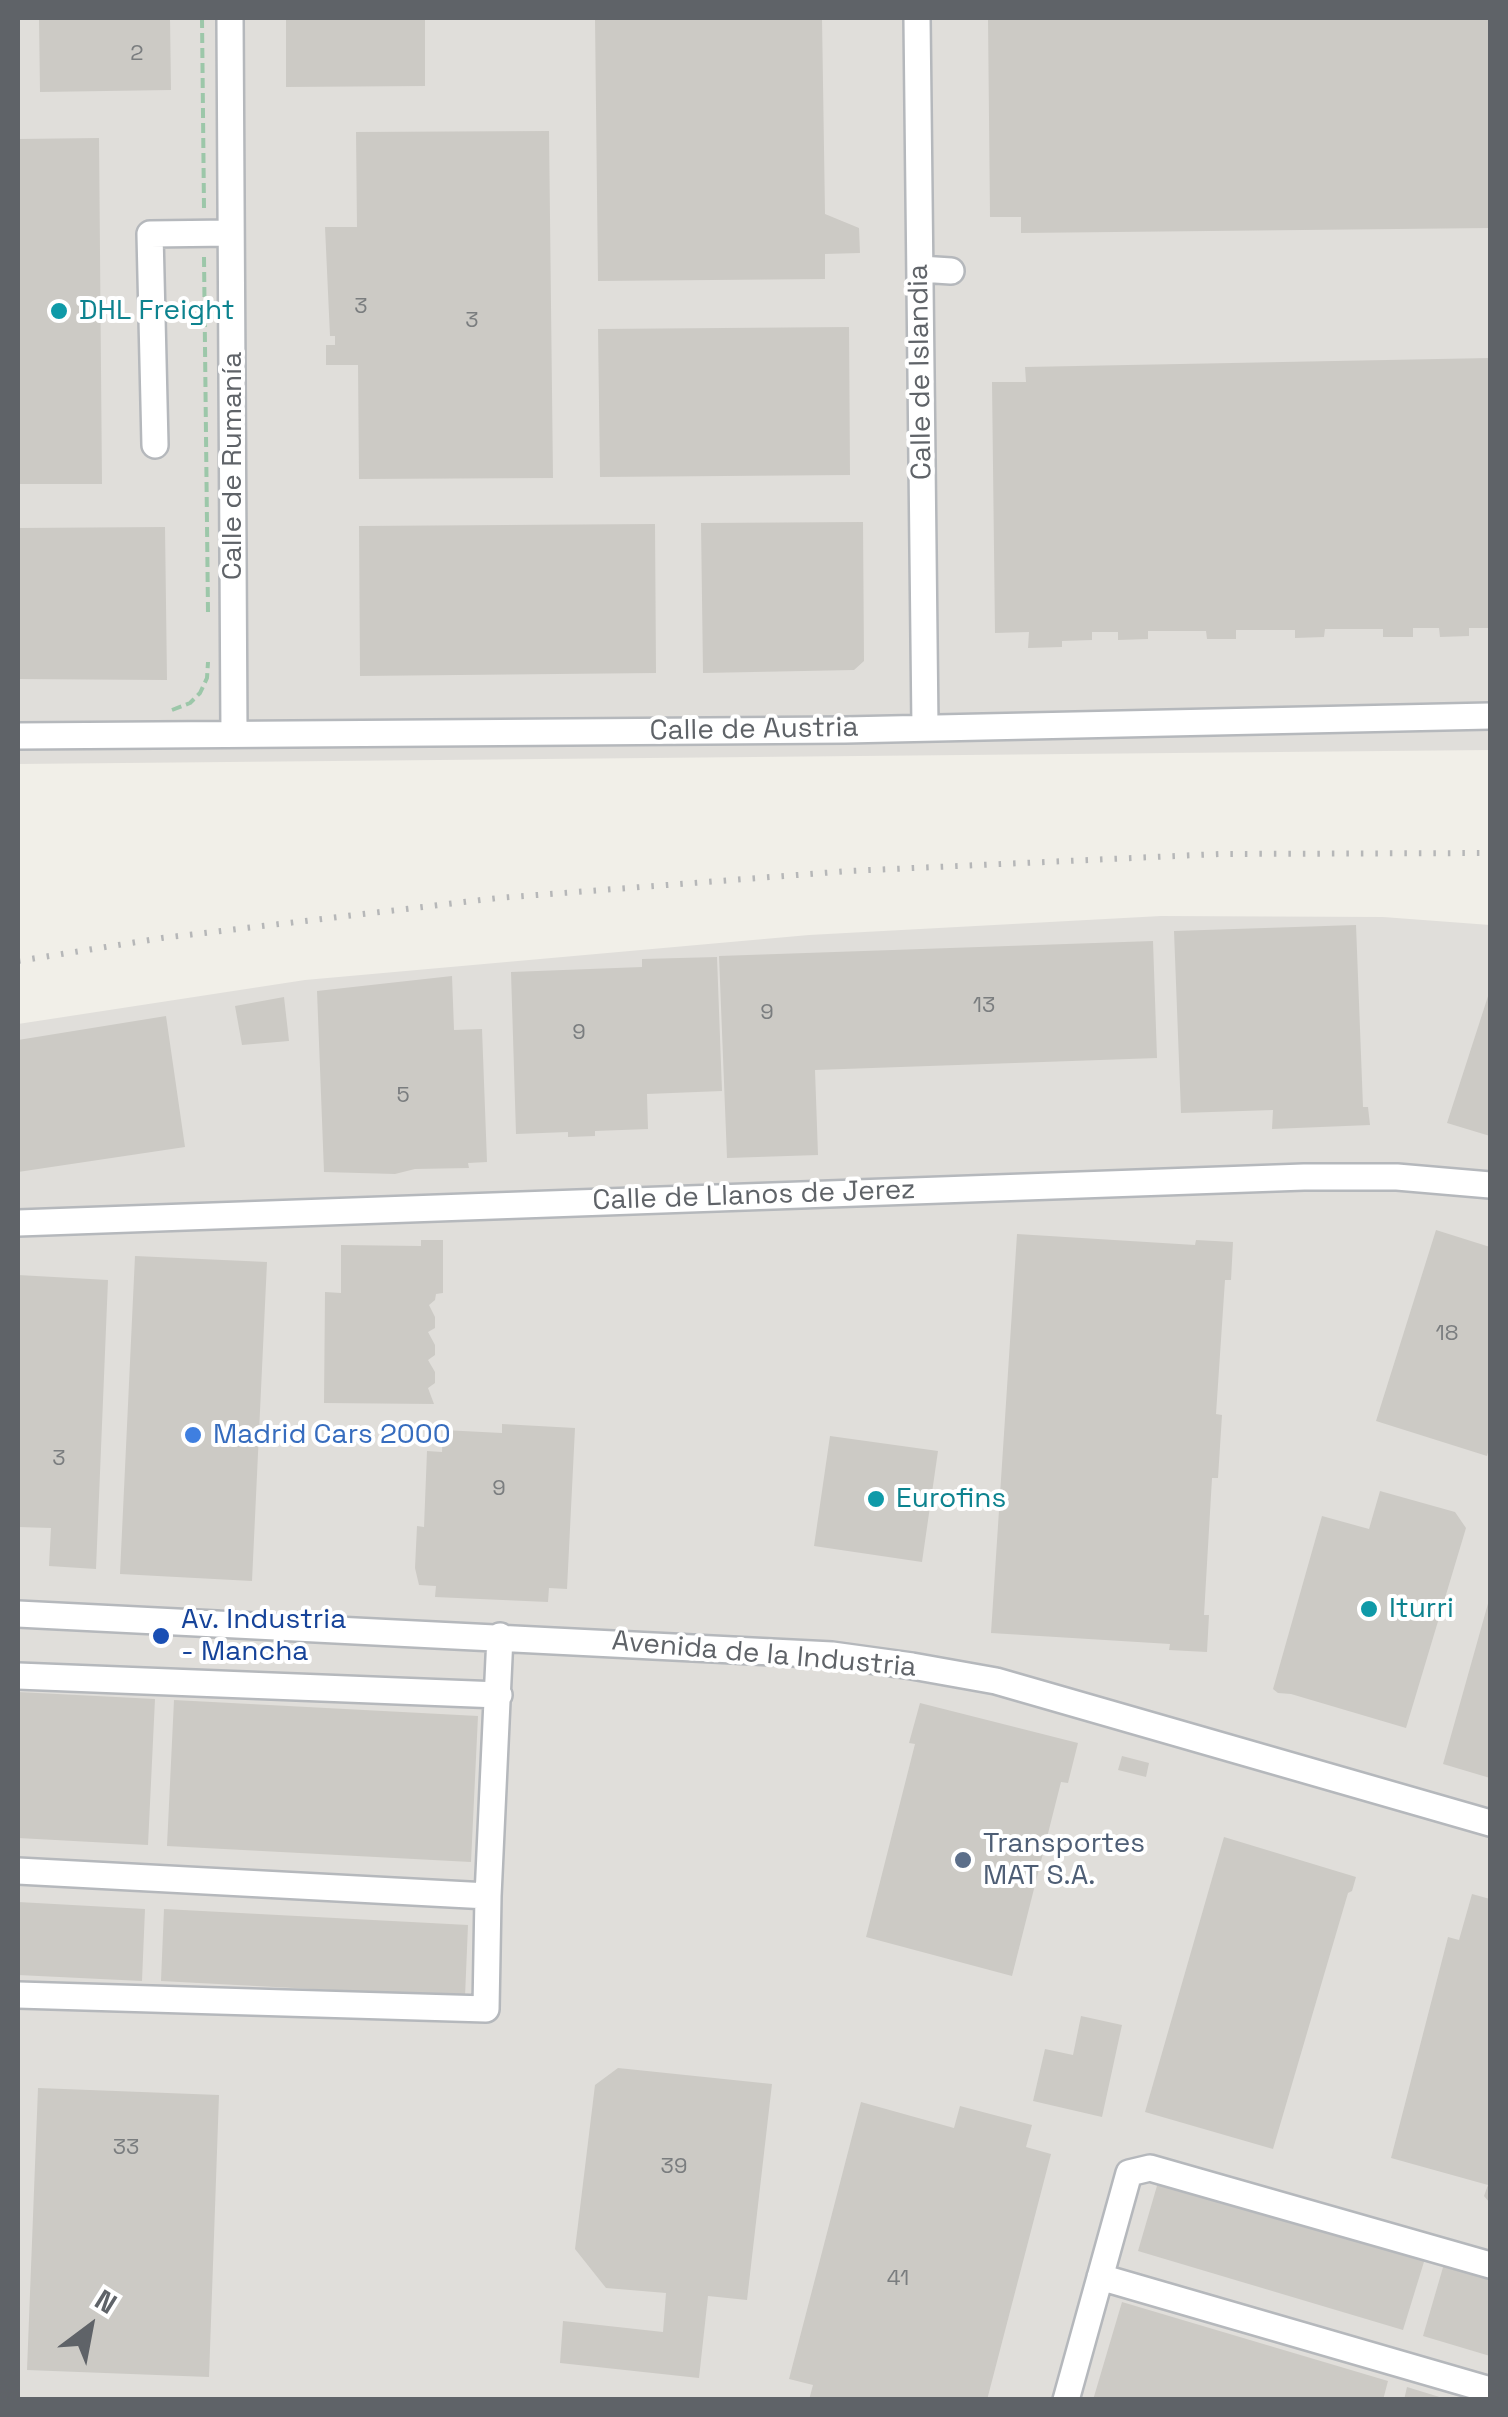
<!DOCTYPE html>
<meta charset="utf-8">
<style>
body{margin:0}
#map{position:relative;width:1508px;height:2417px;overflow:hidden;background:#f1efe8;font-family:"Space Grotesk",sans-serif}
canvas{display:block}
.frame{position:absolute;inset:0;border:20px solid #5f6368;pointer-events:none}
.north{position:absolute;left:40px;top:2277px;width:100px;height:100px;-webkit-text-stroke:8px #fff;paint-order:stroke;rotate:32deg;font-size:28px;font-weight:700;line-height:40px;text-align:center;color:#5f6368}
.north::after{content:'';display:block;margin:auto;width:35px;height:45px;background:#5f6368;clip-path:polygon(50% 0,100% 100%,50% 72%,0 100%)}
</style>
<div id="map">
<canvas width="1508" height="2417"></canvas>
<div class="frame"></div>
<div class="north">N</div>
</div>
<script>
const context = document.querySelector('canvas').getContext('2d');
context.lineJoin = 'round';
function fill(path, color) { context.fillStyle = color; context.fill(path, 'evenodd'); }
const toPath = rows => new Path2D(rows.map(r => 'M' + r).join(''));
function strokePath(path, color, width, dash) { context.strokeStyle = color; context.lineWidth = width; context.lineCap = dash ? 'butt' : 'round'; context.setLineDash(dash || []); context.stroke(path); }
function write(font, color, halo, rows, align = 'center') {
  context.font = font + ' "Space Grotesk",sans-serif'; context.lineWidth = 8; context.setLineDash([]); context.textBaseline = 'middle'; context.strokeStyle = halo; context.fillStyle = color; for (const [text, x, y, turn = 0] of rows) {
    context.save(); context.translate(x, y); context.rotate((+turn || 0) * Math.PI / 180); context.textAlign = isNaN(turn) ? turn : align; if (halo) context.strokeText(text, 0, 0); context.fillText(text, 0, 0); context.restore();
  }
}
const industrial = toPath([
 [18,18,1490,18,1490,750,18,764],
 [1161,916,1383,917,1490,925,1490,2399,18,2400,18,1024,305,980,809,935]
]);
const building = toPath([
 [39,18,170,18,171,90,40,92],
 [286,18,425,18,425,86,286,87],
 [595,18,822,18,825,214,859,228,860,253,825,254,825,279,598,281],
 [988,18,1490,18,1490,228,1021,233,1021,217,990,217],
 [549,131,553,478,359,479,358,365,326,365,326,345,335,345,335,336,330,336,325,227,357,227,356,132],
 [99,138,102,484,18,484,18,139],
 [849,327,850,475,600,477,598,329],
 [1490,358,1490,628,1469,628,1469,636,1440,637,1439,628,1413,628,1413,637,1383,637,1383,629,1325,629,1324,637,1295,638,1295,630,1236,630,1236,639,1207,639,1206,631,1148,631,1148,639,1118,640,1118,632,1092,632,1092,640,1062,641,1062,647,1028,648,1029,632,995,633,992,382,1026,382,1025,367],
 [863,522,864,661,854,670,703,673,701,523],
 [655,524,656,673,360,676,359,526],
 [165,527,167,680,18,679,18,528],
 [1356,925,1363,1107,1368,1107,1370,1125,1272,1129,1273,1110,1181,1113,1174,931],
 [1153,941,1157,1058,815,1070,818,1155,727,1158,719,956],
 [717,957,722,1091,647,1094,648,1129,595,1131,595,1136,568,1137,568,1132,516,1134,511,972,642,967,642,959],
 [452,976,454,1030,482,1029,487,1162,468,1163,469,1168,415,1169,395,1174,324,1172,317,991],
 [1490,990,1490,1136,1447,1123],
 [284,997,289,1041,242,1045,235,1006],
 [166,1016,185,1147,18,1172,18,1040],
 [1436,1230,1490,1247,1490,1445,1487,1456,1376,1421],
 [1017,1234,1195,1245,1196,1240,1233,1242,1231,1280,1225,1280,1216,1414,1222,1415,1218,1478,1212,1478,1204,1615,1209,1615,1207,1652,1169,1650,1170,1644,991,1633],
 [421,1240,443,1240,443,1293,436,1294,435,1300,429,1305,435,1317,435,1328,428,1332,435,1345,435,1355,428,1360,435,1372,435,1383,428,1388,434,1404,324,1403,325,1292,341,1293,341,1245,421,1246],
 [135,1256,267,1262,252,1581,120,1574],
 [18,1275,108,1280,96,1569,49,1566,51,1528,18,1527],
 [502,1424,575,1428,567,1589,549,1588,548,1602,435,1597,436,1586,419,1585,415,1568,417,1526,424,1527,427,1451,442,1452,443,1430,502,1433],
 [830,1436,938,1451,922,1562,814,1546],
 [1380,1491,1455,1512,1466,1528,1406,1728,1291,1694,1278,1693,1273,1689,1322,1516,1369,1529],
 [1489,1600,1490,1600,1490,1778,1443,1764],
 [18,1692,155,1699,148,1845,18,1838],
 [174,1700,478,1716,471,1862,167,1846],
 [920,1703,1078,1743,1068,1783,1061,1782,1012,1976,866,1937,915,1744,909,1743],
 [1122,1756,1149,1763,1146,1777,1118,1770],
 [1224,1837,1356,1877,1352,1891,1348,1893,1273,2149,1145,2112],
 [1472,1894,1490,1899,1490,2203,1484,2196,1488,2185,1391,2158,1448,1937,1459,1940],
 [18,1902,145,1909,142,1981,18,1975],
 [164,1909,468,1925,465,1997,161,1981],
 [1081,2016,1122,2025,1102,2117,1033,2101,1045,2049,1073,2055],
 [618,2068,772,2084,747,2300,708,2296,699,2378,560,2363,563,2321,663,2332,666,2293,606,2288,575,2249,595,2085],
 [38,2088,219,2095,209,2377,27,2370],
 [861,2102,954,2128,960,2106,1032,2125,1026,2147,1051,2154,987,2400,809,2400,813,2385,789,2379],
 [1161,2172,1427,2252,1403,2330,1138,2251],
 [1446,2257,1490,2270,1490,2356,1423,2336],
 [1122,2302,1388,2381,1383,2400,1093,2400],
 [1407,2387,1446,2399,1446,2400,1404,2400]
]);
const path = toPath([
 [202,18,204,208],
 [204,257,208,613],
 [172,710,190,703,200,693,207,678,208,662]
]);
const minor = toPath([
 [230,18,234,734],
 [917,18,925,727],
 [920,269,951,271],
 [155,445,150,234,231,233],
 [18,736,845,730,1490,716],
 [18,1223,1304,1177,1397,1177,1490,1185],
 [18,1614,832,1655,912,1666,996,1681,1490,1823],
 [18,1676,499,1695],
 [18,1871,488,1896,500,1636],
 [18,1995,486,2009,488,1896],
 [1100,2277,1490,2390],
 [1066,2400,1129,2173,1150,2168,1490,2265]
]);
const rail = toPath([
 [18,961,162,938,498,898,849,871,1219,854,1490,853]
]);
const markers = [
 [59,311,10,"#0f9aa8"],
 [193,1435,10,"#3f7fe0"],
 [876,1499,10,"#0f9aa8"],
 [1369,1609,10,"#0f9aa8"],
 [161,1636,10,"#1a4fb4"],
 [963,1860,10,"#5c6f8a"]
];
const numberNames = [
 ["2",137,54],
 ["3",361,307],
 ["3",472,321],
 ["13",984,1006],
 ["9",767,1013],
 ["9",579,1033],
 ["5",403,1096],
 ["18",1447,1334],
 ["3",59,1459],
 ["9",499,1489],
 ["33",126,2148],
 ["39",674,2167],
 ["41",898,2279]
];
const cultureNames = [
 ["DHL Freight",79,311],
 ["Eurofins",896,1499],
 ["Iturri",1389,1609]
];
const streetNames = [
 ["Calle de Islandia",921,372,-91],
 ["Calle de Rumanía",233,466,-90],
 ["Calle de Austria",754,730,-1],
 ["Calle de Llanos de Jerez",754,1196,-2],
 ["Avenida de la Industria",764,1655,5]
];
const shopNames = [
 ["Madrid Cars 2000",213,1435]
];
const transitNames = [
 ["Av. Industria",181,1620],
 ["- Mancha",181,1652]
];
const serviceNames = [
 ["Transportes",983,1844],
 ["MAT S.A.",983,1876]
];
fill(industrial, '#e0deda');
fill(building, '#cccac5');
strokePath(minor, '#b5b8bc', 30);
strokePath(path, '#9cc7a9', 4, [10, 5]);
strokePath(minor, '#fff', 25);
strokePath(rail, '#b6b7b8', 6, [2.5, 12]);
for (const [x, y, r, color] of markers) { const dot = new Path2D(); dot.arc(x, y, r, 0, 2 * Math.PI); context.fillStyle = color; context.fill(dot); strokePath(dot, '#fff', 4); }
write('22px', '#7a7d7f', null, numberNames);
write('28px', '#0d838f', '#fff', cultureNames, 'left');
write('28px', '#5f6368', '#fff', streetNames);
write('28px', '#366cbe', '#fff', shopNames, 'left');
write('28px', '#164399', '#fff', transitNames, 'left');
write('28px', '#4e5e75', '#fff', serviceNames, 'left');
</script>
